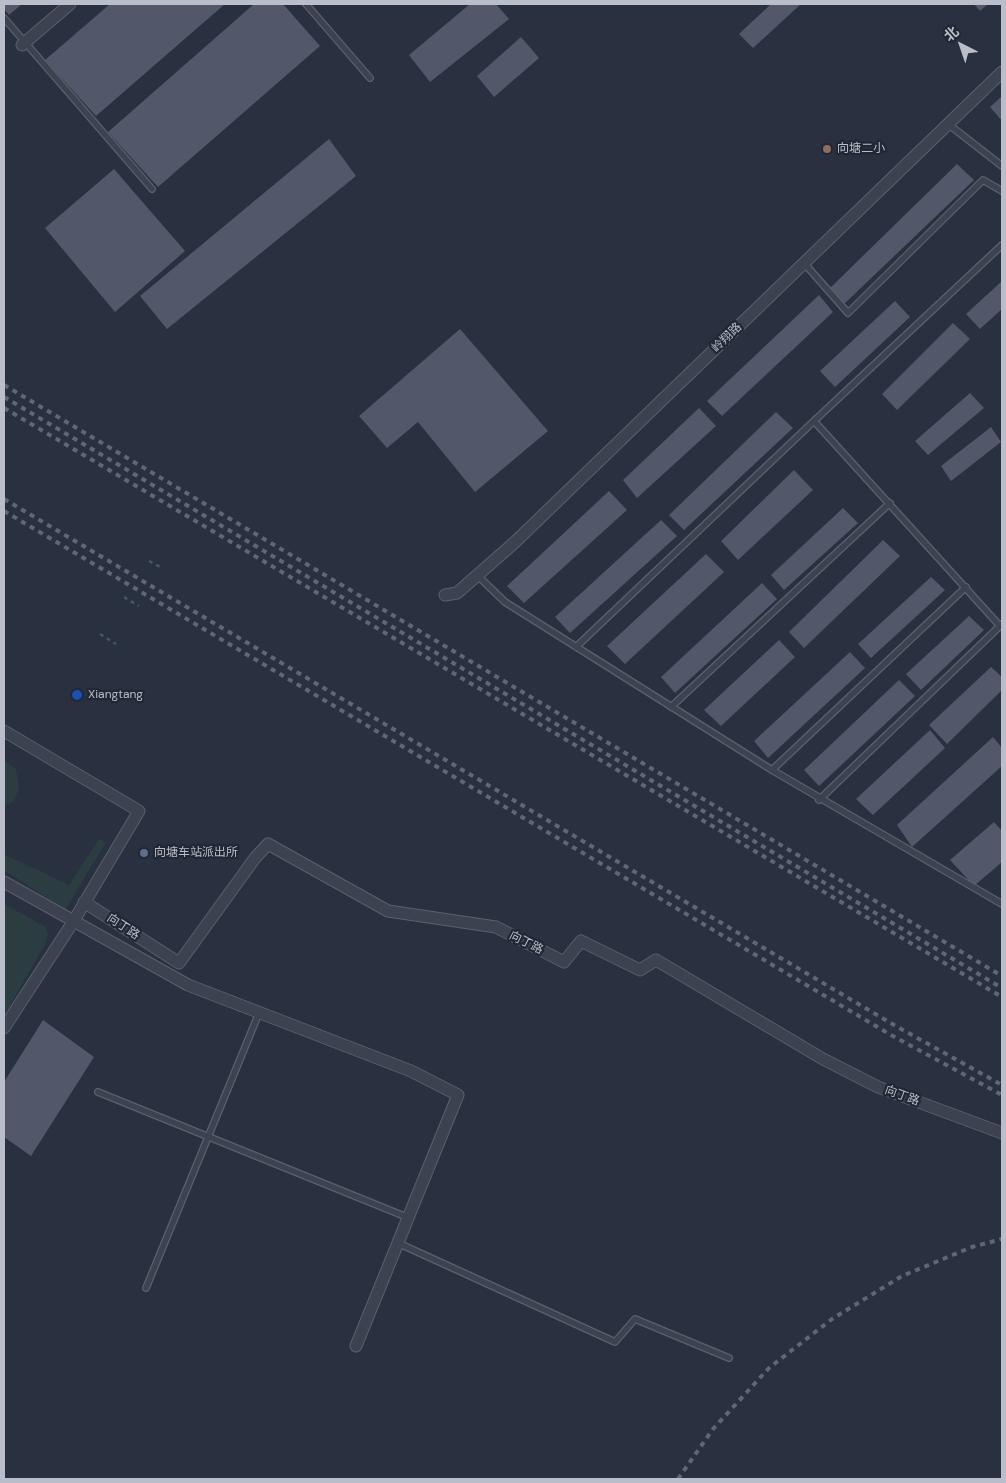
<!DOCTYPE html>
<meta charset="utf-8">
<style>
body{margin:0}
#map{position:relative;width:1006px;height:1483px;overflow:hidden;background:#29303f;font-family:"DM Sans","Noto Sans SC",sans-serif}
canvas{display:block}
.frame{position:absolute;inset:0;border:5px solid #b9beca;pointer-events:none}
.north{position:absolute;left:936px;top:20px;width:50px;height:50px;-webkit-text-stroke:4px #212734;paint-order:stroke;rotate:319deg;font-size:14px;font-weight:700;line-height:20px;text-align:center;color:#b9beca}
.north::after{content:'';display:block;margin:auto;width:18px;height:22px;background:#b9beca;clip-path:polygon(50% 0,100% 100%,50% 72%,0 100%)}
</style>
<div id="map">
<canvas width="1006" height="1483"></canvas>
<div class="frame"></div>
<div class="north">北</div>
</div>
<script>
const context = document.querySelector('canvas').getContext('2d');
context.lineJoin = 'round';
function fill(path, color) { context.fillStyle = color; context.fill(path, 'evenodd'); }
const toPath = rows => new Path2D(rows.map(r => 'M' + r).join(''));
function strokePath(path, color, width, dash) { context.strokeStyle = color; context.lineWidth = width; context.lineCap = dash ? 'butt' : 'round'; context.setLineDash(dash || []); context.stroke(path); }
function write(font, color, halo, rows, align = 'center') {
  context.font = font + ' "DM Sans","Noto Sans SC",sans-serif'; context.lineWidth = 4.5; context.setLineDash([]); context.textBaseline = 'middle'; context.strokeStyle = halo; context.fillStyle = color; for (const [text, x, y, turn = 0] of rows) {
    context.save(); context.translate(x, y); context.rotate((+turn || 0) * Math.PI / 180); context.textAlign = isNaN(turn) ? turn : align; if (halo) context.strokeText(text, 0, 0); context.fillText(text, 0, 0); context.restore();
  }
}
const green = toPath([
 [4,761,16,769,19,789,13,802,4,805],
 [99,839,106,842,65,910,4,870,4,854,69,885],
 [4,904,46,927,48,934,46,943,4,1016]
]);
const building = toPath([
 [4,4,22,4,9,15,4,9],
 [110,4,225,4,96,116,45,60],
 [254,4,283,4,320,46,158,187,108,132],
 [470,4,496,4,509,19,430,82,409,55],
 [771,4,801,4,753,48,739,34],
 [974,4,988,4,980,11],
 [521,37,539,58,494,97,477,76],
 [1002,96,1002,121,990,107],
 [329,139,356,176,167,329,140,296],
 [957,164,974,180,844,304,829,289],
 [114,169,185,251,115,312,45,228],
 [1002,281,1002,309,980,329,966,314],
 [819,295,833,312,722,416,707,401],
 [895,301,910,317,835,387,820,371],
 [953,323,970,339,897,410,882,394],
 [460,329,548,431,475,492,418,422,387,448,359,416],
 [970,393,984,408,928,455,915,441],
 [699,408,716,426,637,498,623,480],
 [776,412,793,428,684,530,669,515],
 [991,427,1001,442,951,481,941,466],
 [794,470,813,490,738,560,721,541],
 [609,491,627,510,524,603,507,586],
 [843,508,858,523,784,590,771,575],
 [661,520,677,536,570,633,555,617],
 [883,540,900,556,804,648,789,632],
 [706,554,724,572,625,664,607,646],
 [931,577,945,590,871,658,858,644],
 [762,583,777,599,675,693,661,677],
 [969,616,984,630,921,690,906,674],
 [779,640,795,657,721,726,704,710],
 [850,652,865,668,768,758,754,741],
 [991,667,1002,677,1002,690,947,744,929,725],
 [899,680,915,696,819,786,804,770],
 [930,730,945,748,873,815,856,799],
 [993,737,1002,748,1002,766,912,847,897,825],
 [994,822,1002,831,1002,862,974,886,950,860],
 [43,1020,94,1057,31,1156,4,1137,4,1082]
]);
const path = toPath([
 [149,561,162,568],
 [124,597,139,606],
 [100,634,116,644]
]);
const lane = toPath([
 [306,4,370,78],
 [4,18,152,189],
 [948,124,1002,166],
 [804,263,848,313,983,180,1002,191],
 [814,421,1002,245],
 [478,576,505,602,772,770,1002,904],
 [576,647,814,421,1000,626],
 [671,707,890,503],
 [772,770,966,587],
 [819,800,1002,624],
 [98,1092,409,1218],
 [398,1243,615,1342,635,1319,729,1358],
 [146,1288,259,1013]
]);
const street = toPath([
 [22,45,70,4],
 [445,595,457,593,514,543,1002,72],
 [4,731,139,811,73,922,4,1028],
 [4,882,188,985,411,1071,458,1095,356,1346],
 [84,902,179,963,255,858,268,844,388,911,496,927,564,962,581,941,640,970,656,960,823,1059,878,1087,1002,1133]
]);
const rail = toPath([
 [4,385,1002,976],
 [4,397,1002,988],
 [4,408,1002,997],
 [4,499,894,1025,1002,1085],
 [4,511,891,1035,1002,1095],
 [678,1479,713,1429,769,1368,832,1319,902,1276,972,1247,1002,1239]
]);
const markers = [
 [827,149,5,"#8d6e63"],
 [77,695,6,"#1a4fb4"],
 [144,853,5,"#5c6f8a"]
];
const poiNames = [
 ["向塘二小",837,149],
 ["Xiangtang",88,695],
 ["向塘车站派出所",154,853]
];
const streetNames = [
 ["岭翔路",727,338,-44],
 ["向丁路",123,927,33],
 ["向丁路",526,943,27],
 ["向丁路",902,1096,20]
];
fill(green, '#2b3d41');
fill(building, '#52586a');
strokePath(lane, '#5a606d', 8);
strokePath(street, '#5a606d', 13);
strokePath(path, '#49585d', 2.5, [4, 4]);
strokePath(lane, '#3c424f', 5.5);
strokePath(street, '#3c424f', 11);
strokePath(rail, '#5f6676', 4, [5, 5]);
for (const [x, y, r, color] of markers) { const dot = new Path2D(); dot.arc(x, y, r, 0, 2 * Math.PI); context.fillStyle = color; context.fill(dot); strokePath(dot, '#212734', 2); }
write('12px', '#b9beca', '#212734', poiNames, 'left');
write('12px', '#b9beca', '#212734', streetNames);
</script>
